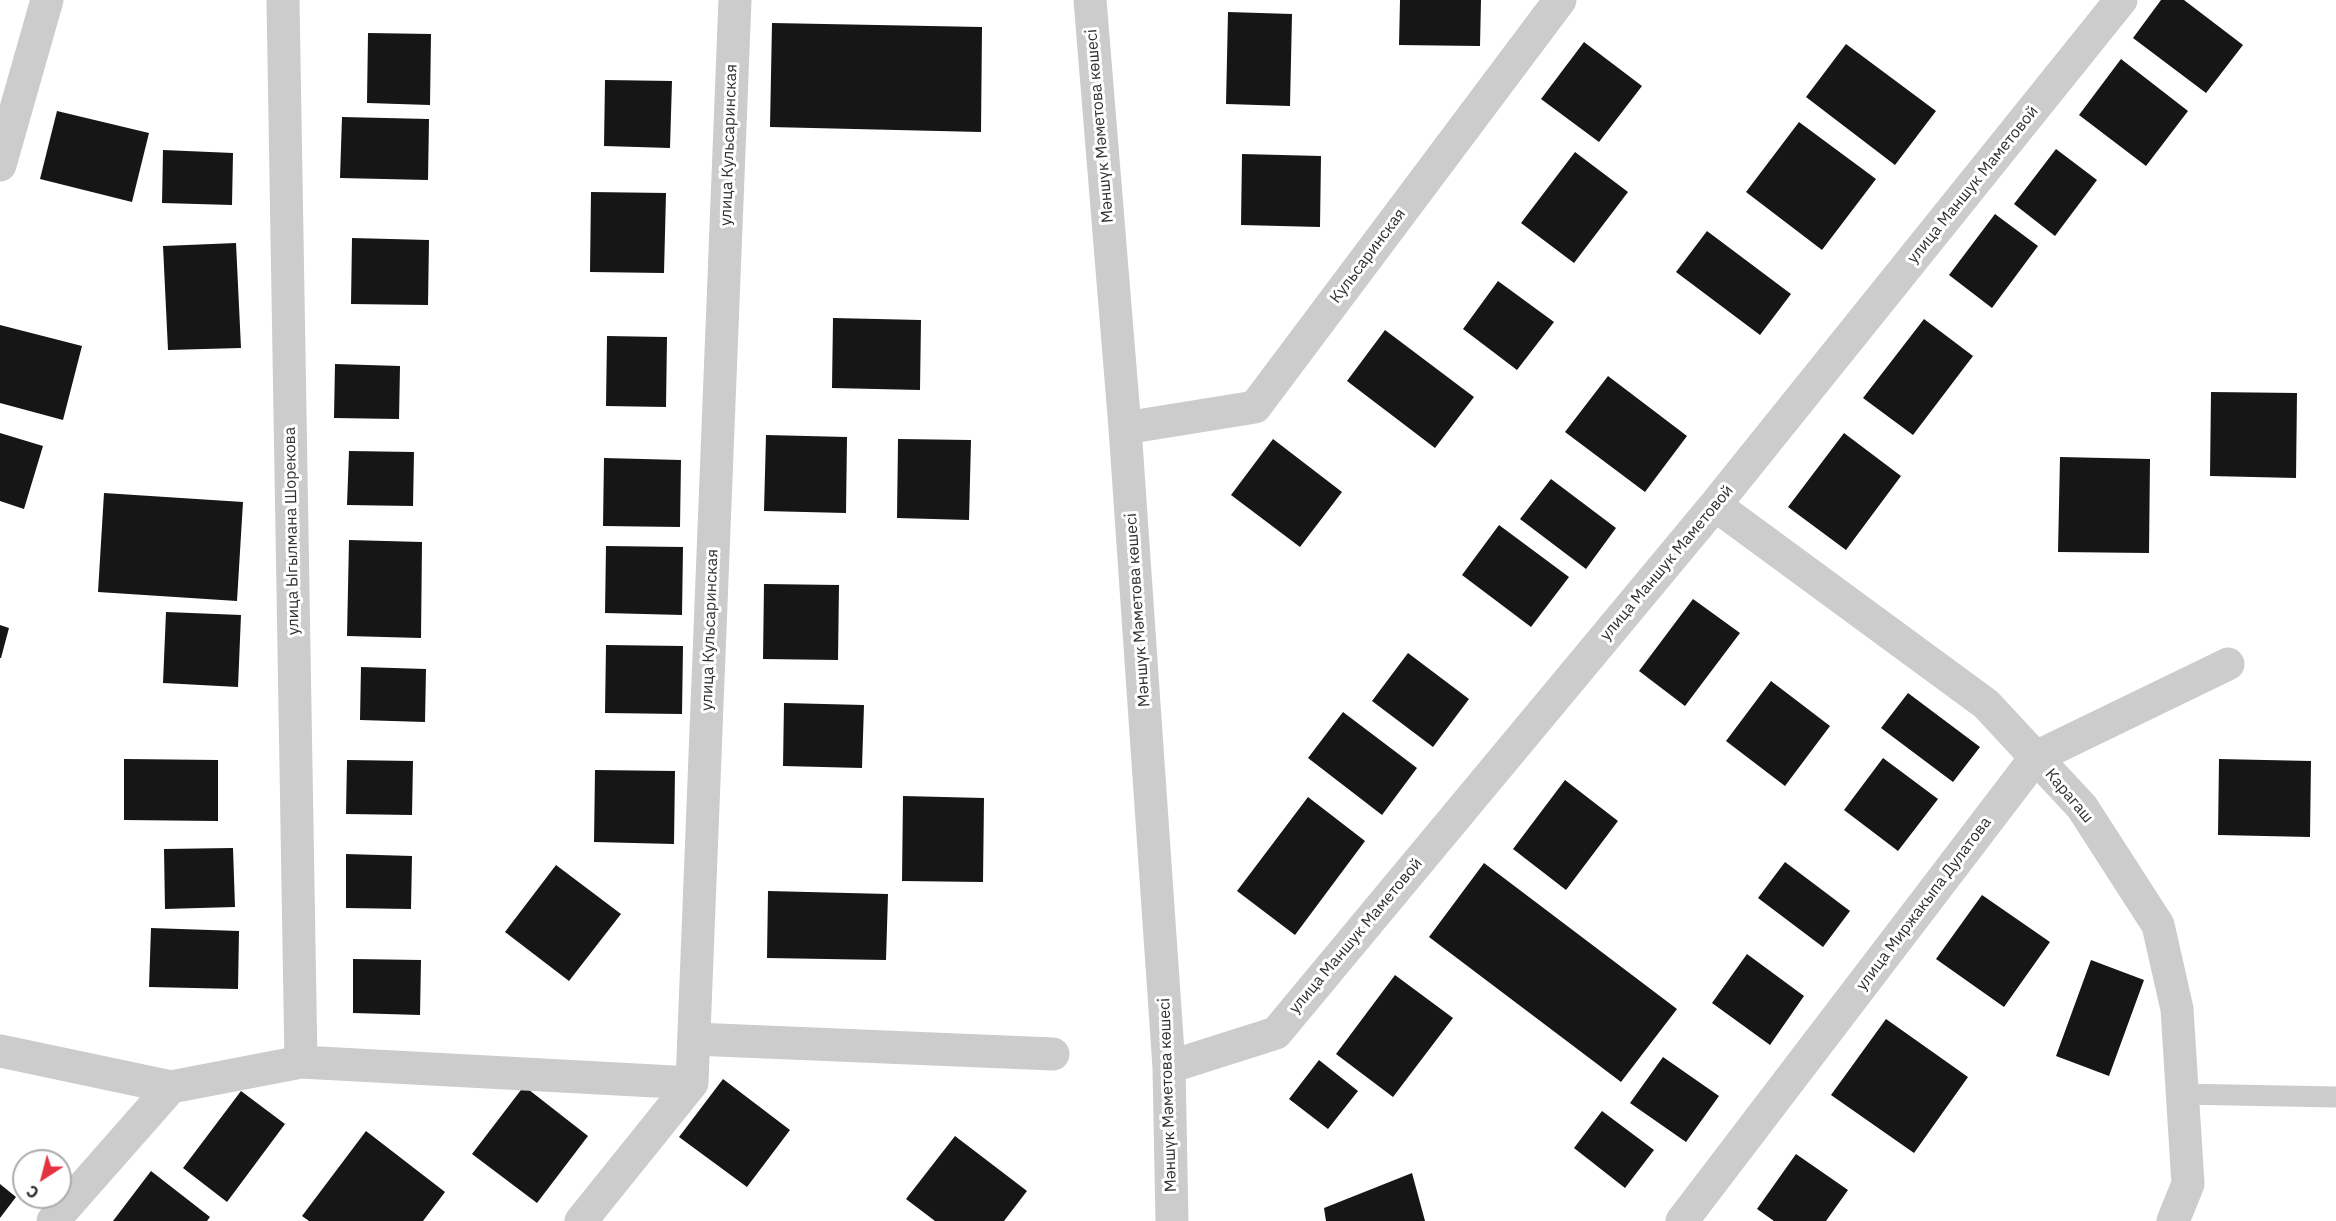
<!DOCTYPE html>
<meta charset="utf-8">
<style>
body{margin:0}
#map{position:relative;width:2336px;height:1221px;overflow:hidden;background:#fff;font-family:"IBM Plex Sans",sans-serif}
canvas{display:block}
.north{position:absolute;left:12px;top:1149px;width:60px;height:60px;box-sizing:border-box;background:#fff;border:2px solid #acacac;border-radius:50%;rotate:216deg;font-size:16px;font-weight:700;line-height:24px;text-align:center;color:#2f2f2f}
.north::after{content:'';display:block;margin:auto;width:21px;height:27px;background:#e43241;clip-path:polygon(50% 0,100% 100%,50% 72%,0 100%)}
</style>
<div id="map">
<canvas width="2336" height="1221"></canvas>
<div class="north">С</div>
</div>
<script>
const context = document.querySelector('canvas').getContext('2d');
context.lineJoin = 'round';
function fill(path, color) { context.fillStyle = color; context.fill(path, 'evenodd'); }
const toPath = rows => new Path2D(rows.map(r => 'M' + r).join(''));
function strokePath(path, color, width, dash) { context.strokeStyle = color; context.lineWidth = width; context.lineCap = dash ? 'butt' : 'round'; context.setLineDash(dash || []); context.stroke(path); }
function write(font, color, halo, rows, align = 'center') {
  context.font = font + ' "IBM Plex Sans",sans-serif'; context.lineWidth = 6; context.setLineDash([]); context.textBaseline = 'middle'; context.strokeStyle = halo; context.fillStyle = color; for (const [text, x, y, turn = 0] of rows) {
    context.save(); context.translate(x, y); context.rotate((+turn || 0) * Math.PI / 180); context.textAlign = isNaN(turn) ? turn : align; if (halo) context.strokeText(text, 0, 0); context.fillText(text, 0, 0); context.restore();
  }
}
const building = toPath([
 [1400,0,1481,0,1480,46,1399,45],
 [2161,0,2184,0,2243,45,2206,93,2133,38],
 [1228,12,1292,14,1290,106,1226,104],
 [772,23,982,27,981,132,770,127],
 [368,33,431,34,430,105,367,103],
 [1584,42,1642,86,1599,142,1541,99],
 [1846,44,1936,111,1895,165,1806,97],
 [2121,59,2188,111,2146,166,2079,115],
 [605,80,672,81,670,148,604,146],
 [57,111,149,133,132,202,40,179],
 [342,117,429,119,428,180,340,178],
 [1799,122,1876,179,1822,250,1746,192],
 [2056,149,2097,180,2055,236,2014,204],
 [163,150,233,153,232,205,162,203],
 [1575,152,1628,192,1574,263,1521,223],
 [1242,154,1321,156,1320,227,1241,225],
 [591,192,666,193,664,273,590,272],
 [1995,214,2038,246,1992,308,1949,275],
 [1707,231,1791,294,1760,335,1676,272],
 [352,238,429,240,428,305,351,304],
 [236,243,241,348,168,350,163,246],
 [1498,281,1554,322,1517,370,1463,329],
 [833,318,921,320,920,390,832,388],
 [1924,319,1973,356,1913,435,1863,398],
 [0,325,82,346,63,420,0,403],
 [1385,330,1474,397,1435,448,1347,381],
 [607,336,667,337,666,407,606,406],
 [335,364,400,366,399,419,334,418],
 [1608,376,1687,436,1645,492,1565,432],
 [2211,392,2297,393,2296,478,2210,476],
 [0,433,43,446,24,509,0,501],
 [1844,433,1901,476,1846,550,1788,507],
 [766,435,847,437,846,513,764,511],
 [898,439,971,440,969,520,897,518],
 [1273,439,1342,492,1300,547,1231,495],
 [349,451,414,452,413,506,347,505],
 [2060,457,2150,459,2149,553,2058,552],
 [604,458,681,460,680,527,603,526],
 [1551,479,1616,528,1586,569,1520,519],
 [104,493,243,502,237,601,98,592],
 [1499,525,1569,577,1531,627,1462,575],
 [349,540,422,542,421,638,347,636],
 [606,546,683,547,682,615,605,613],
 [764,584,839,585,838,660,763,659],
 [1693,599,1740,633,1685,706,1639,671],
 [166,612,241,615,238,687,163,683],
 [0,625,9,628,1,658,0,658],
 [606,645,683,646,682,714,605,713],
 [1408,653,1469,699,1433,747,1372,701],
 [361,667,426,669,425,722,360,720],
 [1771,681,1830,726,1785,786,1726,741],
 [1908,693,1980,747,1953,782,1881,728],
 [784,703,864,705,862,768,783,766],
 [1343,712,1417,768,1382,815,1308,758],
 [1883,758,1938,799,1898,851,1844,810],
 [124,759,218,760,218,821,124,820],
 [2219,759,2311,761,2310,837,2218,835],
 [347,760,413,761,412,815,346,814],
 [595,770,675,771,674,844,594,842],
 [1565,780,1618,821,1566,890,1513,849],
 [903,796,984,798,983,882,902,881],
 [1308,797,1365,841,1295,935,1237,891],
 [233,848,235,907,165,909,164,849],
 [346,854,412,856,411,909,346,908],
 [1785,862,1850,911,1823,947,1758,898],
 [1484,863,1677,1009,1621,1082,1429,937],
 [556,865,621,914,569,981,505,932],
 [768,891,888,894,886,960,767,958],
 [1982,895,2050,942,2004,1007,1936,959],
 [151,928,239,931,238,989,149,987],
 [1747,954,1804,996,1770,1045,1712,1003],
 [353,959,421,960,420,1015,353,1013],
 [2091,960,2144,980,2109,1076,2056,1056],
 [1395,975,1453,1018,1393,1097,1336,1054],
 [1886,1019,1968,1077,1914,1153,1831,1095],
 [1663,1057,1719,1096,1686,1142,1630,1103],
 [1319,1060,1358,1091,1328,1129,1289,1099],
 [723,1079,790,1130,747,1187,679,1137],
 [524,1086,588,1136,537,1203,472,1154],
 [241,1091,285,1124,227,1202,183,1168],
 [1602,1111,1654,1150,1625,1188,1574,1148],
 [366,1131,445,1192,423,1221,309,1221,302,1216],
 [955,1136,1027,1191,1004,1221,935,1221,906,1199],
 [1796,1154,1848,1190,1826,1221,1774,1221,1757,1209],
 [151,1171,210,1217,207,1221,113,1221],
 [1412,1173,1425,1221,1326,1221,1324,1208],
 [0,1184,16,1197,0,1218]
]);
const lane = toPath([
 [2180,1094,2336,1097]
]);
const street = toPath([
 [283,0,301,1062],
 [1090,0,1125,428,1169,1067,1172,1221],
 [0,165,47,0],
 [1125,428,1255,407,1560,0],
 [1715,505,1986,704,2082,807,2158,925,2177,1009,2188,1184,2173,1221],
 [694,1039,1053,1054],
 [0,1051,171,1087,301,1062,692,1083],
 [1169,1067,1276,1033,1715,505,2121,0],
 [53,1221,171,1087],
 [581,1221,692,1083,735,0],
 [1682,1221,2036,757,2228,664]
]);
const streetNames = [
 ["Мәншүк Мәметова көшесі",1100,126,-95],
 ["улица Кульсаринская",729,145,-88],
 ["улица Маншук Маметовой",1973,185,-51],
 ["Кульсаринская",1368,256,-53],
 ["улица Ыгылмана Шорекова",292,531,-91],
 ["улица Маншук Маметовой",1667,563,-50],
 ["Мәншүк Мәметова көшесі",1138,610,-94],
 ["улица Кульсаринская",710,630,-88],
 ["Карагаш",2069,796,50],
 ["улица Миржакыпа Дулатова",1924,904,-53],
 ["улица Маншук Маметовой",1356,936,-50],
 ["Мәншүк Мәметова көшесі",1168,1095,-92]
];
fill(building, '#161616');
strokePath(lane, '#ccc', 21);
strokePath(street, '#ccc', 33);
write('16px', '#2f2f2f', '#fff', streetNames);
</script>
